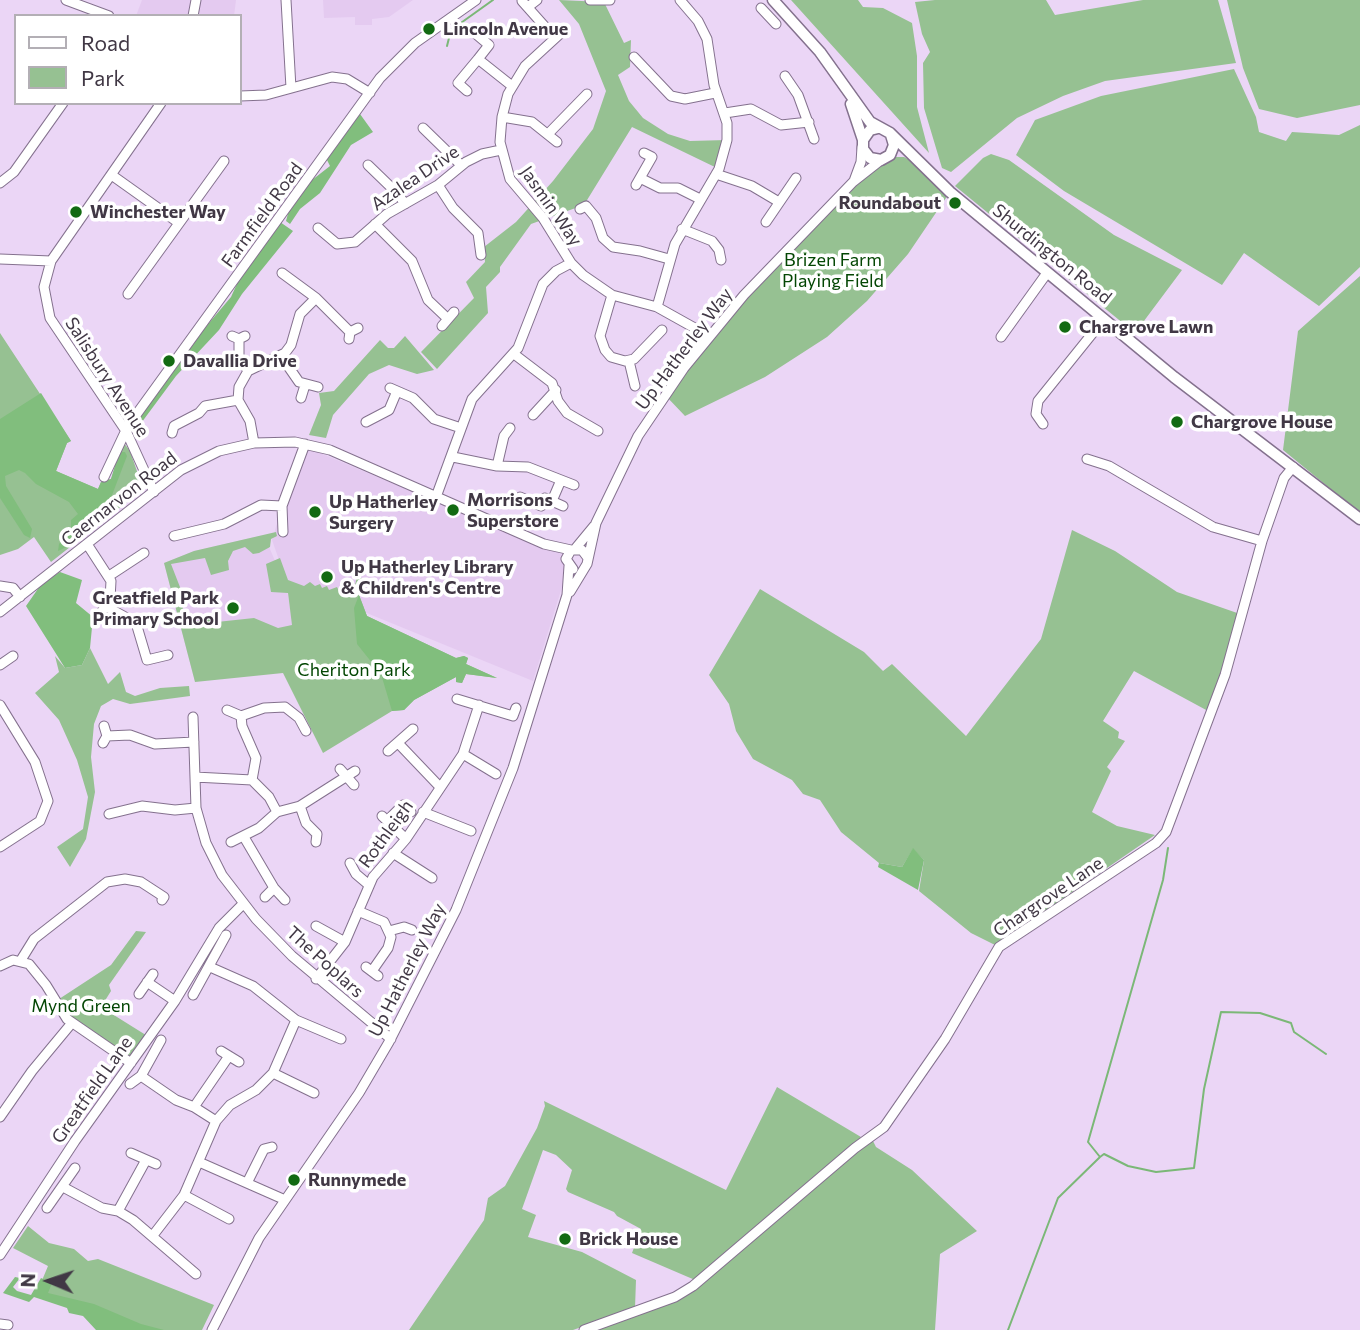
<!DOCTYPE html>
<style>
body{margin:0}
#map{position:relative;width:1360px;height:1330px;overflow:hidden;background:#ebd6f6;font-family:Commissioner,sans-serif}
canvas{display:block}
.legend{position:absolute;left:14px;top:14px;width:228px;height:91px;box-sizing:border-box;background:#fff;border:2px solid #b3afb5;margin:0;padding:9px 12px;list-style:none;font-size:21px;color:#413845}
.legend li{display:flex;align-items:center;gap:14px;height:35px}
.legend b{width:35px;border:2px solid #b3afb5}
.north{position:absolute;left:14px;top:1246px;width:70px;height:70px;-webkit-text-stroke:5px #fff;paint-order:stroke;rotate:272deg;font-size:19px;font-weight:700;line-height:28px;text-align:center;color:#413845}
.north::after{content:'';display:block;margin:auto;width:24px;height:32px;background:#413845;clip-path:polygon(50% 0,100% 100%,50% 72%,0 100%)}
</style>
<div id="map">
<canvas width="1360" height="1330"></canvas>
<ul class="legend">
<li><b style="height:9px;background:#fff"></b>Road</li>
<li><b style="height:19px;background:#96c192"></b>Park</li>
</ul>
<div class="north">N</div>
</div>
<script>
const context = document.querySelector('canvas').getContext('2d');
context.lineJoin = 'round';
function fill(path, color) { context.fillStyle = color; context.fill(path, 'evenodd'); }
const toPath = rows => new Path2D(rows.map(r => 'M' + r).join(''));
function strokePath(path, color, width, dash) { context.strokeStyle = color; context.lineWidth = width; context.lineCap = dash ? 'butt' : 'round'; context.setLineDash(dash || []); context.stroke(path); }
function write(font, color, halo, rows, align = 'center') {
  context.font = font + ' Commissioner,sans-serif'; context.lineWidth = 7; context.setLineDash([]); context.textBaseline = 'middle'; context.strokeStyle = halo; context.fillStyle = color; for (const [text, x, y, turn = 0] of rows) {
    context.save(); context.translate(x, y); context.rotate((+turn || 0) * Math.PI / 180); context.textAlign = isNaN(turn) ? turn : align; if (halo) context.strokeText(text, 0, 0); context.fillText(text, 0, 0); context.restore();
  }
}
const built = toPath([
 [142,0,236,0,234,16,136,16],
 [323,0,413,0,389,17,372,19,372,25,355,25,355,17,324,18],
 [301,445,571,558,533,681,286,580,272,540],
 [264,535,287,589,296,645,195,682,164,563,194,551]
]);
const green = toPath([
 [559,0,604,2,624,43,631,40,630,67,618,75,629,101,643,118,668,134,690,141,727,140,719,169,632,127,584,205,531,224,500,267,500,272,486,287,488,313,437,369,421,352,474,298,466,282,485,262,484,247,516,222,553,181,593,129,606,91,579,24],
 [791,0,858,0,863,7,883,8,912,23,917,56,917,107,929,153],
 [935,0,1046,0,1055,15,1143,0,1218,0,1236,63,1105,81,1063,96,1017,118,951,172,942,168,924,108,923,63,930,52,922,34,915,2],
 [1227,0,1360,0,1360,105,1297,118,1259,109,1243,68],
 [1234,69,1256,117,1259,132,1286,141,1292,132,1339,135,1360,125,1360,267,1319,306,1244,253,1222,285,1064,191,1016,155,1035,120,1101,96],
 [991,154,1009,160,1114,235,1182,270,1135,333,955,186,983,158],
 [887,157,904,157,924,168,950,192,908,254,867,301,827,337,765,377,685,416,665,395,709,336,853,182],
 [1360,276,1360,513,1283,450,1298,331],
 [0,333,71,441,67,443,56,471,98,489,101,482,111,479,124,443,130,451,140,480,140,489,136,495,51,562,34,537,18,549,0,555],
 [405,336,434,370,417,374,389,365,369,374,333,415,326,438,309,435,321,405,319,393,334,391,380,340,388,348,394,348],
 [1072,530,1115,551,1177,592,1240,614,1208,711,1134,671,1103,721,1119,732,1118,738,1125,741,1107,767,1111,771,1092,812,1117,826,1155,835,995,945,971,933,919,891,924,860,913,849,902,867,879,863,841,832,820,800,803,794,792,780,753,759,736,731,729,704,709,675,760,589,864,652,883,671,892,664,966,736,1041,639],
 [276,532,277,536,271,539,270,547,259,553,253,554,245,547,233,551,228,561,229,570,211,575,205,558,171,564,185,600,182,601,183,609,188,612,192,623,214,616,217,622,254,618,278,628,292,625,288,593,271,592,266,564,280,558,288,580,304,586,310,582,315,586,320,584,322,588,327,586,329,590,337,587,340,593,355,585,357,577,366,579,359,595,367,616,456,658,464,656,468,658,466,664,497,678,466,674,462,683,456,682,456,677,414,700,404,710,392,711,323,753,283,673,195,682,164,563,194,551],
 [90,648,108,684,120,672,126,692,135,696,160,688,189,686,190,696,130,704,113,699,101,706,94,724,91,757,95,792,86,839,70,867,57,847,83,829,88,797,77,760,59,720,35,693,59,672,55,656,65,668,82,665],
 [136,931,146,932,109,985,111,991,101,1007,149,1037,131,1063,83,1032,56,1001,111,965],
 [777,1087,861,1137,695,1280,632,1253,641,1229,617,1216,614,1212,568,1192,566,1189,572,1170,556,1155,543,1150,522,1209,536,1215,528,1237,582,1252,636,1280,635,1308,573,1330,409,1330,484,1220,488,1198,505,1186,537,1128,545,1106,544,1101,726,1190],
 [872,1139,876,1147,912,1170,977,1231,940,1254,935,1330,592,1330,676,1300],
 [28,1226,49,1243,74,1249,88,1261,98,1259,214,1305,202,1330,141,1330,38,1290,48,1266,13,1248]
]);
const forest = toPath([
 [360,114,373,132,351,145,320,193,300,209,290,224,286,221,289,210,307,184,330,166,326,158],
 [280,222,293,231,242,294,219,330,176,376,136,430,136,422,198,336,231,297,241,275],
 [41,393,71,441,67,443,56,471,98,489,101,482,111,479,119,452,125,452,127,456,104,516,75,543,58,551,59,544,71,529,71,520,78,514,69,502,36,484,25,473,19,470,5,476,6,486,32,529,30,538,24,535,0,498,0,419],
 [60,572,82,580,76,603,93,617,90,648,82,665,65,668,26,606,42,583],
 [359,595,367,616,456,658,464,656,468,658,466,664,497,678,466,674,462,683,456,682,456,677,414,700,404,710,392,711,381,674,357,644,354,608],
 [913,848,924,860,918,890,878,867,879,863,902,867],
 [15,1277,20,1278,13,1287,17,1291,31,1295,41,1278,52,1283,48,1293,94,1304,141,1324,164,1330,96,1330,83,1316,69,1313,67,1308,34,1297,29,1302,3,1293]
]);
const stream = toPath([
 [447,46,451,30,493,0],
 [1100,1157,1104,1154,1128,1166,1156,1172,1194,1168,1204,1089,1221,1012,1260,1013,1291,1023,1294,1032,1326,1054],
 [1008,1330,1058,1198,1100,1157,1088,1142,1163,880,1168,848]
]);
const minor = toPath([
 [66,0,109,16],
 [286,0,291,88],
 [590,0,610,0],
 [522,1,555,38],
 [528,7,537,0],
 [761,8,776,24],
 [193,16,196,0],
 [562,32,525,66,508,94,502,117,500,142,510,179,543,218,571,263,583,275,612,295,657,307,709,336],
 [476,34,489,45,478,59],
 [634,57,671,96,685,99,715,93],
 [785,76,798,95,814,139],
 [467,91,458,83,478,59,512,86],
 [240,96,266,95,332,77,347,79,370,93],
 [725,113,751,109,781,125,809,122],
 [502,117,532,122,557,142],
 [423,128,461,165],
 [548,134,587,94],
 [368,165,398,194,405,204],
 [716,174,752,186,779,202],
 [113,176,179,223],
 [640,178,660,188,678,188,700,199],
 [854,181,861,162,862,147],
 [0,183,14,172,63,103],
 [438,185,453,208,478,233,481,255],
 [636,185,652,157,644,153],
 [580,209,586,206,596,218,603,238,613,247,640,251,669,259],
 [766,222,796,178],
 [375,224,412,261,428,300,448,319],
 [318,228,337,244,355,242,387,214,438,185,466,162,482,154,501,150],
 [682,229,712,241,719,250,721,260],
 [0,259,51,261],
 [282,273,316,298,350,332],
 [128,294,224,161],
 [612,295,600,336,605,350,611,357,625,361,634,359,662,330],
 [657,307,675,244,719,169,727,140,727,123,714,85,707,39,698,21,680,0],
 [442,326,454,312],
 [232,336,239,339,245,336],
 [1001,337,1047,273],
 [239,339,239,356,248,371],
 [349,339,350,332,358,328],
 [514,354,552,383,558,401,567,413,598,431],
 [281,356,299,382,318,387],
 [629,361,635,386],
 [390,388,413,398,434,419,461,428],
 [301,398,305,385],
 [533,415,556,390],
 [366,422,389,410,397,391],
 [1043,424,1036,414,1038,401,1104,319],
 [172,433,174,426,199,413,205,406,238,400],
 [254,443,250,421,238,400,239,387,248,371,285,353,291,345,300,314,316,298],
 [453,457,497,466,528,467,574,485],
 [1087,459,1109,466,1213,527,1262,541],
 [497,466,504,436,510,428],
 [104,477,128,426,380,78,415,43,476,0],
 [154,492,126,431,50,318,44,287,51,261,161,103],
 [436,497,472,399,518,348,543,284,556,271,571,263],
 [520,497,541,506,545,498,563,506],
 [552,501,561,480],
 [283,532,282,506,305,444],
 [174,536,224,524,261,505,282,506],
 [87,544,111,581,110,599,99,616],
 [575,549,594,526],
 [573,569,566,559,571,550,582,550,588,558],
 [109,576,144,553],
 [0,586,13,588,20,597],
 [570,592,587,564,596,523,638,436,684,368,744,295,853,182,881,160],
 [107,607,136,623,147,660,168,655],
 [0,612,181,470,219,451,254,443,295,442,330,450,544,544,571,550],
 [0,665,13,656],
 [457,699,513,716,516,708],
 [0,705,35,762,48,801,40,821,0,847],
 [227,710,241,716,264,708,285,707,299,718,306,731],
 [241,716,242,726,256,758,252,780],
 [193,717,196,808,206,843,222,875,256,919,292,956,391,1039],
 [104,726,107,736],
 [103,743,107,736,130,735,155,744,194,742],
 [398,743,439,786],
 [388,751,413,729],
 [463,754,496,774],
 [340,769,354,785],
 [195,777,252,780,269,797,277,812],
 [300,806,306,823,317,834,316,842],
 [423,812,471,831],
 [109,814,142,806,175,810,196,808],
 [382,816,406,839],
 [387,821,403,805,411,812],
 [244,837,274,888,285,900],
 [231,842,259,828,277,812,300,806,355,771],
 [393,853,432,878],
 [350,863,356,874,369,885],
 [265,897,274,888],
 [358,911,384,922,391,937,388,948,372,971],
 [316,926,345,942],
 [389,931,404,927,412,930],
 [21,960,34,939,107,882,125,879,141,882,164,897,162,900],
 [0,966,13,960,29,964,46,985,67,1019,131,1063],
 [210,967,253,986,296,1020,341,1039],
 [366,967,378,976],
 [316,979,345,942,373,877,406,839,463,754,479,705],
 [147,982,175,1001],
 [139,994,153,974],
 [193,995,226,935],
 [221,1051,239,1062],
 [273,1073,314,1093],
 [141,1076,176,1100,194,1107,216,1121],
 [130,1084,141,1076,161,1040],
 [194,1107,229,1056],
 [0,1117,32,1071,71,1024],
 [131,1153,156,1164],
 [199,1162,283,1199],
 [248,1181,264,1149,272,1147],
 [63,1187,102,1208,118,1211,133,1220,196,1274],
 [184,1195,229,1219],
 [47,1208,75,1168],
 [118,1211,146,1160],
 [154,1234,184,1195,216,1121,230,1105,256,1090,273,1073,296,1020],
 [0,1255,75,1141,175,1001,219,928,243,904],
 [0,1324,8,1325],
 [212,1330,259,1238,359,1093,389,1042,456,910,513,768,567,595,569,566],
 [584,1330,675,1297,693,1286,855,1148,884,1127,945,1039,999,947,1156,843,1166,832,1225,675,1262,541,1284,478,1293,467]
]);
const major = toPath([
 [773,0,820,52,870,122,890,133,950,192,1174,377,1360,519],
 [851,104,863,140],
 [878,128,870,130,863,140,863,149,870,158,881,160,890,155,894,145,891,135]
]);
const markers = [
 [429,29,7,"#126a12"],
 [955,203,7,"#126a12"],
 [76,212,7,"#126a12"],
 [1065,327,7,"#126a12"],
 [169,361,7,"#126a12"],
 [1177,422,7,"#126a12"],
 [453,510,7,"#126a12"],
 [315,512,7,"#126a12"],
 [327,577,7,"#126a12"],
 [233,608,7,"#126a12"],
 [294,1180,7,"#126a12"],
 [565,1239,7,"#126a12"]
];
const poiNames = [
 ["Lincoln Avenue",443,29],
 ["Roundabout",941,203,"right"],
 ["Winchester Way",90,212],
 ["Chargrove Lawn",1079,327],
 ["Davallia Drive",183,361],
 ["Chargrove House",1191,422],
 ["Morrisons",467,500],
 ["Superstore",467,521],
 ["Up Hatherley",329,502],
 ["Surgery",329,523],
 ["Up Hatherley Library",341,567],
 ["& Children's Centre",341,588],
 ["Greatfield Park",219,598,"right"],
 ["Primary School",219,619,"right"],
 ["Runnymede",308,1180],
 ["Brick House",579,1239]
];
const streetNames = [
 ["Azalea Drive",415,178,-34],
 ["Jasmin Way",551,206,55],
 ["Farmfield Road",262,215,-54],
 ["Shurdington Road",1052,254,39],
 ["Up Hatherley Way",684,349,-53],
 ["Salisbury Avenue",107,377,57],
 ["Caernarvon Road",119,499,-38],
 ["Rothleigh",386,834,-54],
 ["Chargrove Lane",1048,897,-34],
 ["The Poplars",325,962,42],
 ["Up Hatherley Way",407,970,-63],
 ["Greatfield Lane",92,1090,-55]
];
const parkNames = [
 ["Brizen Farm",833,260],
 ["Playing Field",833,281],
 ["Cheriton Park",354,670],
 ["Mynd Green",81,1006]
];
fill(built, '#e4caf0');
fill(green, '#96c192');
fill(forest, '#81be7d');
strokePath(stream, '#7bb877', 2);
strokePath(minor, '#84718e', 11);
strokePath(major, '#84718e', 13);
strokePath(minor, '#fff', 9);
strokePath(major, '#fff', 10);
for (const [x, y, r, color] of markers) { const dot = new Path2D(); dot.arc(x, y, r, 0, 2 * Math.PI); context.fillStyle = color; context.fill(dot); strokePath(dot, '#fff', 2.5); }
write('bold 18px', '#413845', '#fff', poiNames, 'left');
write('18px', '#413845', '#fff', streetNames);
write('18px', '#034603', '#fff', parkNames);
</script>
